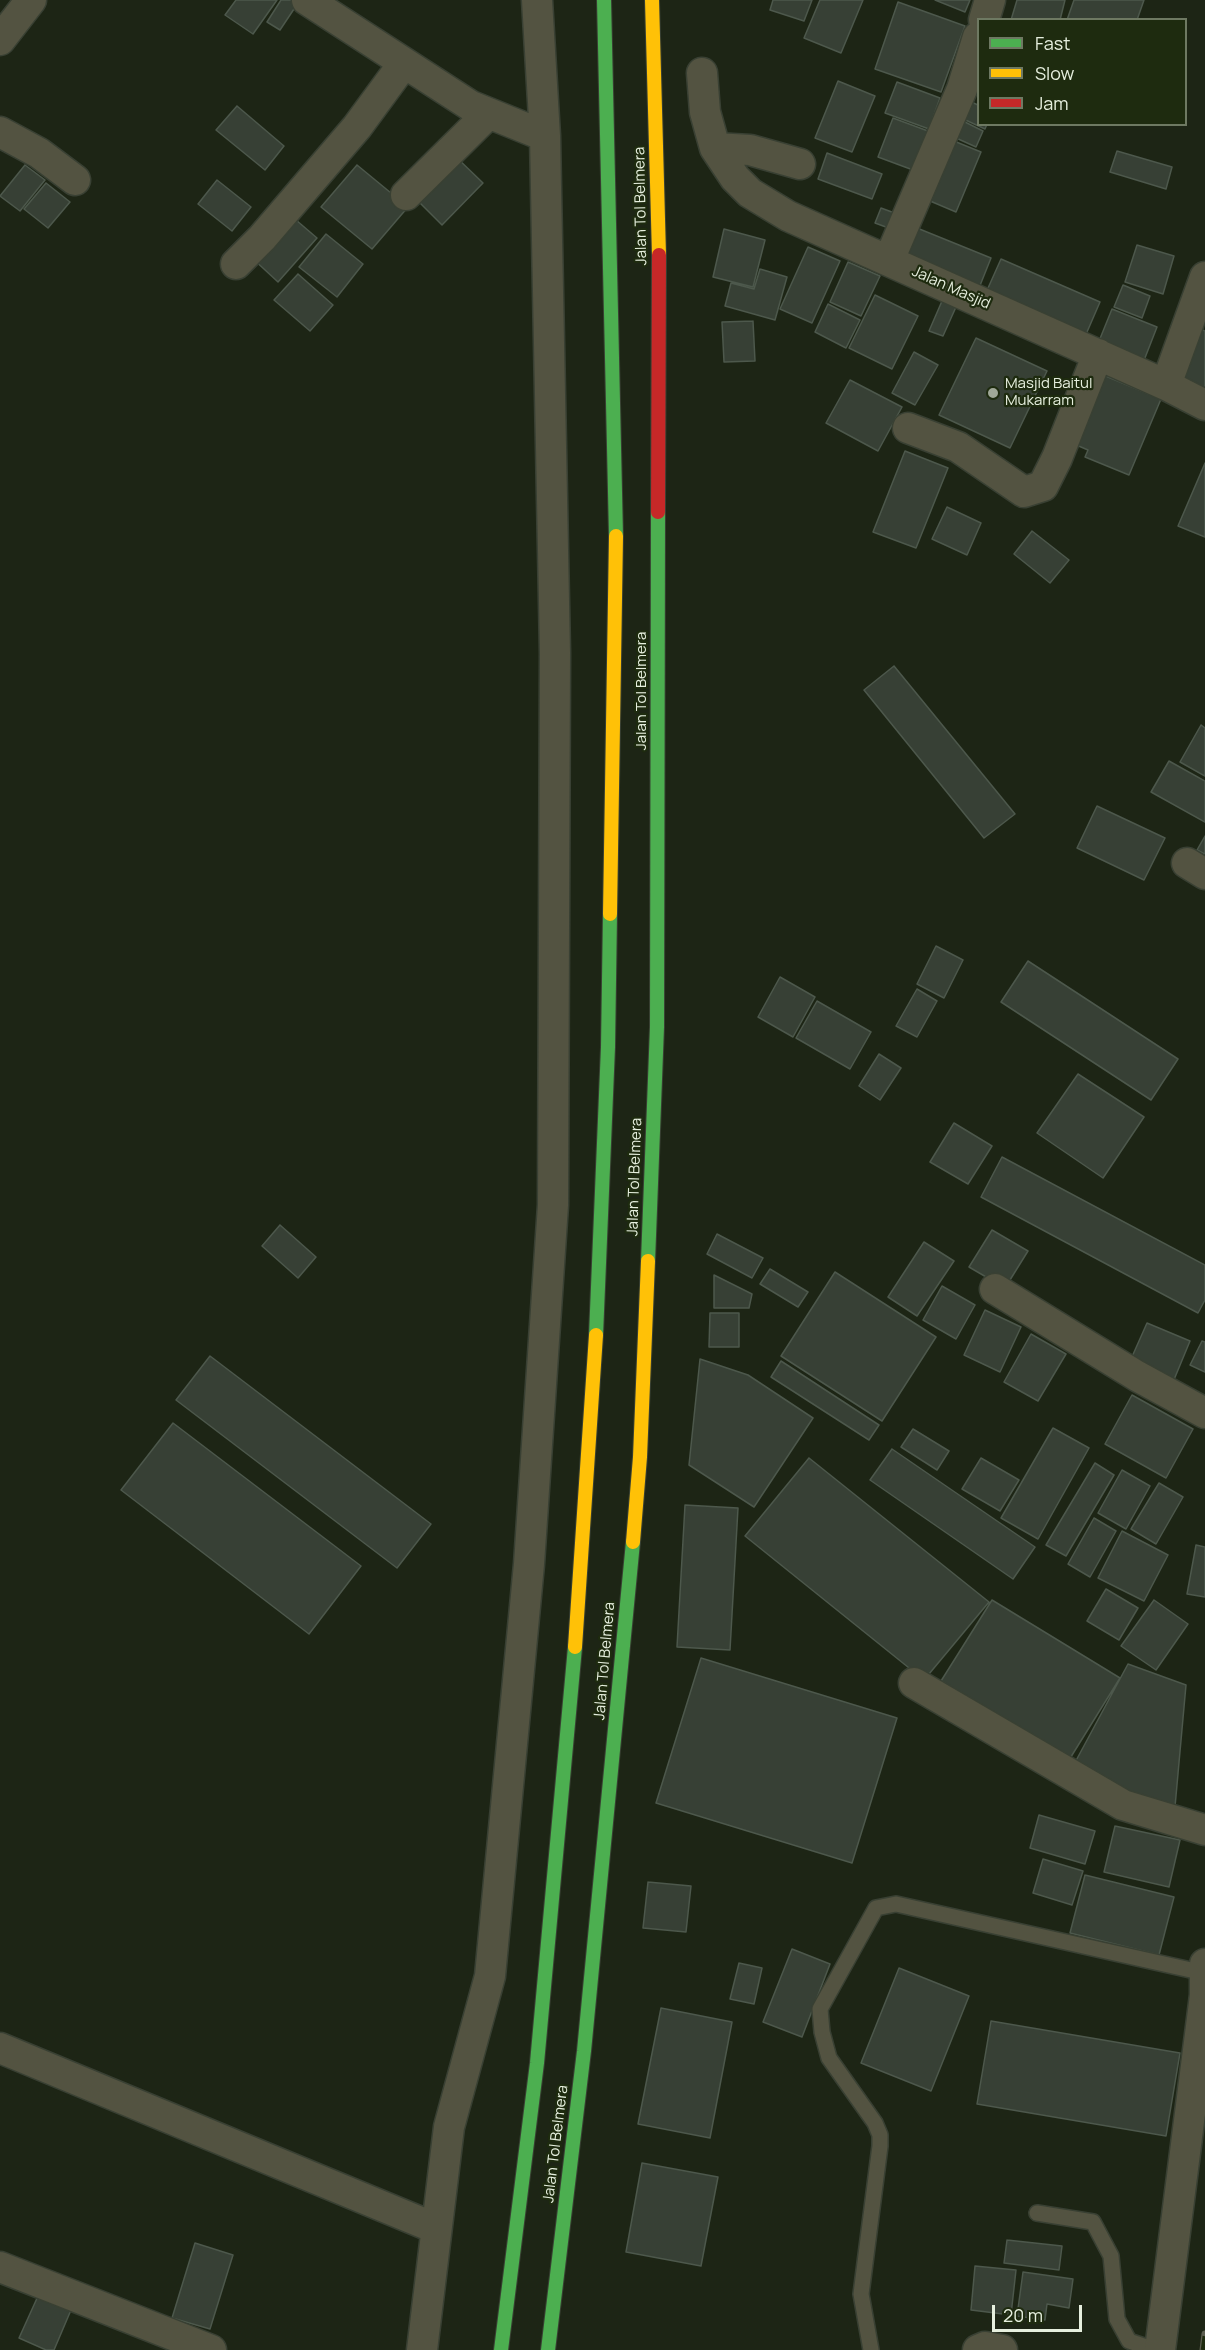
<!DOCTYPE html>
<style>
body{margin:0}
#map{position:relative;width:1205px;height:2350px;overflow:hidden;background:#1d2515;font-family:Manrope,sans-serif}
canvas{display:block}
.legend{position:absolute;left:977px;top:18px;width:210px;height:108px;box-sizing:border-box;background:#1e2b0f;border:2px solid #6e7962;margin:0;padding:8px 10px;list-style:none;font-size:18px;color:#e6efde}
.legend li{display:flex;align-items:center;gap:12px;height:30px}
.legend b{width:30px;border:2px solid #6e7962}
.scale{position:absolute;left:992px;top:2305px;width:90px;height:27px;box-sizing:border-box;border:3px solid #e6efde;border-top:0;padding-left:8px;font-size:18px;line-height:21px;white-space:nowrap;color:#e6efde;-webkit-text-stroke:4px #1e2b0f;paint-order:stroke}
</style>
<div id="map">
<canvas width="1205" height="2350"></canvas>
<ul class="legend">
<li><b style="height:8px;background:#4caf50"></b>Fast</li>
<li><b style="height:8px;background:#ffc107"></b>Slow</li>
<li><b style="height:8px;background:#c62828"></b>Jam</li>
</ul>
<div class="scale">20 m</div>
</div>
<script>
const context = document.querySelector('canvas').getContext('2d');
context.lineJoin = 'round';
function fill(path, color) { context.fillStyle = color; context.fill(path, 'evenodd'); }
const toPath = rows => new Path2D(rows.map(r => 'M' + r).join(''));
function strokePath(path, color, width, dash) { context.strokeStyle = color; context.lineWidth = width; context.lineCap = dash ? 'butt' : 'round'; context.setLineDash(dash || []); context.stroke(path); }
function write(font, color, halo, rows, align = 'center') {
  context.font = font + ' Manrope,sans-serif'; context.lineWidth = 4.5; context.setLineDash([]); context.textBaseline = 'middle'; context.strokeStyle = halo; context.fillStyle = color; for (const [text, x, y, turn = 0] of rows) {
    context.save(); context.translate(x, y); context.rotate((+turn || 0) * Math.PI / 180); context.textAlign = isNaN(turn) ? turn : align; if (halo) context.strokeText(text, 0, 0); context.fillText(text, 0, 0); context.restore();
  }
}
const building = toPath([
 [236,0,277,0,253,34,225,15,236,0],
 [281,0,293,0,298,3,280,30,267,22,281,0],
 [773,0,812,0,804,21,770,10,773,0],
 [820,0,863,0,841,53,804,38,820,0],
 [935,0,970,0,965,12,935,0],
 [1017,0,1065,0,1060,20,1011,20,1017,0],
 [1074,0,1144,0,1137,20,1067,20,1074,0],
 [898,2,965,26,941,92,875,69,898,2],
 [838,81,875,96,852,152,815,138,838,81],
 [897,82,940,98,929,129,885,113,897,82],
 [967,100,978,105,978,124,987,124,985,129,959,117,967,100],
 [237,106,284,146,265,170,216,130,237,106],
 [953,116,983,131,976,147,945,133,953,116],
 [893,118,928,131,913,170,878,157,893,118],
 [949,139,981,152,956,212,923,198,949,139],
 [1117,151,1172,167,1166,189,1110,172,1117,151],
 [827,153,882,174,872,199,818,179,827,153],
 [454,155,483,183,442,225,414,197,454,155],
 [25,165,45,180,20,211,0,196,25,165],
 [357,165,408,207,372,249,321,207,357,165],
 [217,180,251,207,232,231,198,204,217,180],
 [46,183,70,202,48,228,24,209,46,183],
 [881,208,900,215,894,230,875,223,881,208],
 [289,214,317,238,278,282,251,257,289,214],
 [917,228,991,258,977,293,902,263,917,228],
 [724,229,765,240,753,287,713,277,724,229],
 [326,234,363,264,337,297,299,267,326,234],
 [1137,245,1174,256,1163,294,1125,282,1137,245],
 [808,247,840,261,812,323,780,309,808,247],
 [1001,259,1100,302,1084,339,984,297,1001,259],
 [848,262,880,276,861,316,830,302,848,262],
 [760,269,787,277,775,320,725,306,731,283,754,289,760,269],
 [298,274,333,305,310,331,274,300,298,274],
 [1123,285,1150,296,1142,318,1114,307,1123,285],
 [875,295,918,316,892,369,849,348,875,295],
 [942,301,956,307,943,336,929,331,942,301],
 [828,304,860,320,846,348,815,332,828,304],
 [1112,309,1157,327,1143,363,1097,346,1112,309],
 [753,321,755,361,724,362,722,322,753,321],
 [1196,327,1205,331,1205,389,1173,374,1196,327],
 [976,338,1047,371,1010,448,939,415,976,338],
 [914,352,938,365,915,405,892,393,914,352],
 [1096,372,1161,399,1129,475,1085,457,1088,450,1067,441,1096,372],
 [850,380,902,407,878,451,826,423,850,380],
 [905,451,948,468,916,548,873,532,905,451],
 [1205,463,1205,537,1178,526,1205,463],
 [947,507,981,523,967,555,932,539,947,507],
 [1032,531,1069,560,1050,583,1014,554,1032,531],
 [894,666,1015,814,984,838,864,690,894,666],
 [1201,725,1205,728,1205,776,1180,762,1201,725],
 [1169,761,1205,781,1205,822,1151,792,1169,761],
 [1097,806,1165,838,1144,880,1077,848,1097,806],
 [1205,836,1205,854,1197,850,1205,836],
 [936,946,963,960,944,998,917,984,936,946],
 [1028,961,1178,1059,1151,1100,1001,1002,1028,961],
 [780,977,815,997,793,1037,758,1017,780,977],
 [917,989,937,1001,917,1037,896,1026,917,989],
 [817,1001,871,1032,850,1069,796,1038,817,1001],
 [879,1054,901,1068,880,1100,859,1086,879,1054],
 [1078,1074,1144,1117,1103,1178,1037,1133,1078,1074],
 [954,1123,992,1146,968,1184,930,1162,954,1123],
 [1002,1157,1205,1265,1205,1300,1198,1313,981,1197,1002,1157],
 [280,1225,316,1257,298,1278,262,1246,280,1225],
 [992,1230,1028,1251,1005,1288,969,1267,992,1230],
 [717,1234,763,1258,752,1278,707,1254,717,1234],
 [924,1242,954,1261,917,1316,888,1297,924,1242],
 [770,1269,808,1292,798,1307,760,1284,770,1269],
 [835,1272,936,1337,882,1421,781,1356,835,1272],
 [714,1275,752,1294,749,1308,714,1308,714,1275],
 [942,1286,975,1305,956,1339,923,1320,942,1286],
 [985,1310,1021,1327,1000,1372,964,1355,985,1310],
 [710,1313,739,1313,739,1347,709,1347,710,1313],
 [1147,1323,1190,1341,1171,1387,1127,1368,1147,1323],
 [1031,1334,1066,1354,1038,1401,1004,1382,1031,1334],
 [1202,1341,1205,1342,1205,1372,1190,1365,1202,1341],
 [210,1356,431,1524,397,1568,176,1400,210,1356],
 [700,1359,748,1375,813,1418,754,1507,689,1465,700,1359],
 [781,1361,879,1425,869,1440,771,1377,781,1361],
 [1132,1395,1193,1429,1166,1478,1105,1444,1132,1395],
 [173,1423,361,1566,309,1634,121,1490,173,1423],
 [1053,1428,1089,1448,1038,1539,1001,1518,1053,1428],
 [913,1429,949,1451,937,1470,901,1447,913,1429],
 [892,1449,1035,1547,1013,1579,870,1480,892,1449],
 [809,1458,989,1602,924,1680,745,1536,809,1458],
 [981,1458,1019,1480,1000,1511,962,1489,981,1458],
 [1095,1463,1114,1475,1066,1556,1046,1545,1095,1463],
 [1122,1470,1150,1486,1126,1529,1098,1513,1122,1470],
 [1159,1483,1183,1497,1156,1544,1131,1529,1159,1483],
 [685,1505,738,1508,730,1650,677,1647,685,1505],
 [1094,1518,1116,1531,1090,1577,1068,1564,1094,1518],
 [1122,1531,1168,1555,1144,1601,1098,1578,1122,1531],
 [1196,1545,1205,1547,1205,1597,1187,1594,1196,1545],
 [1106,1589,1138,1608,1119,1640,1087,1621,1106,1589],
 [992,1600,1120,1678,1069,1760,941,1681,992,1600],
 [1154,1600,1188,1624,1156,1670,1121,1646,1154,1600],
 [701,1658,897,1718,852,1863,656,1803,701,1658],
 [1128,1664,1186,1685,1174,1818,1072,1768,1128,1664],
 [1039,1815,1095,1831,1085,1864,1030,1848,1039,1815],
 [1115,1826,1180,1840,1169,1887,1104,1872,1115,1826],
 [1043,1859,1083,1871,1072,1905,1033,1893,1043,1859],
 [1085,1875,1174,1897,1159,1955,1070,1933,1085,1875],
 [648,1882,691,1886,686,1932,643,1928,648,1882],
 [792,1949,830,1964,802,2037,763,2022,792,1949],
 [739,1963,762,1968,754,2004,730,1999,739,1963],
 [899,1968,969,1996,931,2091,861,2063,899,1968],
 [661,2008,732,2022,710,2138,638,2124,661,2008],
 [991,2021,1180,2053,1166,2136,977,2104,991,2021],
 [642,2163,718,2177,701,2266,626,2252,642,2163],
 [1007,2240,1062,2246,1059,2270,1004,2263,1007,2240],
 [195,2243,233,2255,210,2329,172,2318,195,2243],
 [975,2266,1016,2270,1011,2315,971,2310,975,2266],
 [1023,2272,1073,2279,1069,2308,1047,2304,1045,2320,1017,2316,1023,2272],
 [38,2296,71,2310,54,2350,46,2350,19,2338,38,2296]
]);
const lane = toPath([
 [1037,2213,1093,2222,1111,2256,1117,2319,1129,2341,1156,2350],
 [871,2350,861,2294,880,2146,880,2135,875,2123,829,2058,822,2032,820,2009,876,1908,896,1904,1204,1973]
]);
const street = toPath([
 [307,0,471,106,545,136],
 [984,20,990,0],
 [0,40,31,0],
 [702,73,705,112,715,148,735,178,750,193,788,216,1166,385,1205,405],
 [0,132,39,153,75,180],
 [715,148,750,150,800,164],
 [406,195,488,114],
 [889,260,962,89,978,37],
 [236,264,262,238,357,127,404,63],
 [1166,385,1205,277],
 [908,428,958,447,1024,492,1043,486,1057,458,1098,354],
 [1187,863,1205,874],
 [995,1289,1137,1376,1205,1413],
 [914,1683,1123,1805,1205,1830],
 [0,2048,435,2228],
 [0,2267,211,2350],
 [422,2350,449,2127,490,1976,529,1564,553,1205,555,653,545,136,537,0],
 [978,2350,985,2347,1002,2350],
 [1160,2350,1205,1995,1205,1964]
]);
const fast = toPath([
 [604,0,616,536],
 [648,1261,657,1027,658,512],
 [596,1335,608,1047,610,914],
 [501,2350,537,2063,575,1647],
 [548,2350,584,2051,633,1542]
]);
const slow = toPath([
 [652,0,659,255],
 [610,914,616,536],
 [633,1542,640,1457,648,1261],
 [575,1647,596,1335]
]);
const jam = toPath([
 [658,512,659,255]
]);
const rail = toPath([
 [1203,2350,1205,2334]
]);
const markers = [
 [993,393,6,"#a0a898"]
];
const streetNames = [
 ["Jalan Tol Belmera",641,206,-91],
 ["Jalan Masjid",951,288,24],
 ["Jalan Tol Belmera",642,691,-90],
 ["Jalan Tol Belmera",635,1177,-88],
 ["Jalan Tol Belmera",605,1661,-85],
 ["Jalan Tol Belmera",556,2144,-83]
];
const poiNames = [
 ["Masjid Baitul",1005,384],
 ["Mukarram",1005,401]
];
fill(building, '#374035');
strokePath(building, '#4d584c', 1.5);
strokePath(lane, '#394033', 18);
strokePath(street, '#394033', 33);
strokePath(fast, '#394033', 16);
strokePath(slow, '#394033', 16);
strokePath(jam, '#394033', 16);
strokePath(lane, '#535341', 15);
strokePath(street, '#535341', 30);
strokePath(fast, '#4caf50', 14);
strokePath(slow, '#ffc107', 14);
strokePath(jam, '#c62828', 14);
strokePath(rail, '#5c5e50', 7);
strokePath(rail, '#1e2b0f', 4.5, [14]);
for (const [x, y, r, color] of markers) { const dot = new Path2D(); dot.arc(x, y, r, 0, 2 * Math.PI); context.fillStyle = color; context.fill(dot); strokePath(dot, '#1e2b0f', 2); }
write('15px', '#e6efde', '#1e2b0f', streetNames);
write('15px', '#e6efde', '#1e2b0f', poiNames, 'left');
</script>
